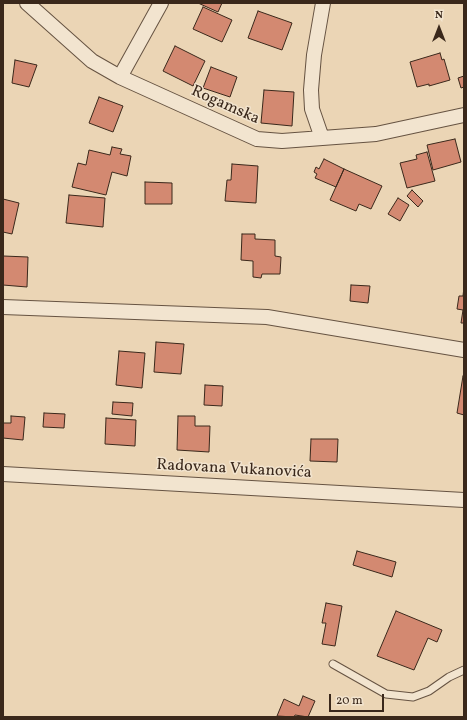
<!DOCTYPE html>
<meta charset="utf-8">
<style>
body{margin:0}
#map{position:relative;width:467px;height:720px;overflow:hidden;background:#ebd5b5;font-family:Vollkorn,serif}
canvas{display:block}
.frame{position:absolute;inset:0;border:4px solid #3a281b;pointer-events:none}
.north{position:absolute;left:419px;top:8px;width:40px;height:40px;-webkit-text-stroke:3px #f2e4cf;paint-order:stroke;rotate:0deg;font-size:11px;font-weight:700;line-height:16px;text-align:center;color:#3a281b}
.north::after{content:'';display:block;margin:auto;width:14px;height:18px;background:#3a281b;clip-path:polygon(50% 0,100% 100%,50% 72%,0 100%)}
.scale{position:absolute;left:329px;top:694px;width:55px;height:18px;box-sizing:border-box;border:2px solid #3a281b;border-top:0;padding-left:5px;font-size:12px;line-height:14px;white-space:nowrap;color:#3a281b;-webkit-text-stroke:3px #f2e4cf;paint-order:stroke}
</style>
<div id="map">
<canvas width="467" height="720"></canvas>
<div class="frame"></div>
<div class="north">N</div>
<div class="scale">20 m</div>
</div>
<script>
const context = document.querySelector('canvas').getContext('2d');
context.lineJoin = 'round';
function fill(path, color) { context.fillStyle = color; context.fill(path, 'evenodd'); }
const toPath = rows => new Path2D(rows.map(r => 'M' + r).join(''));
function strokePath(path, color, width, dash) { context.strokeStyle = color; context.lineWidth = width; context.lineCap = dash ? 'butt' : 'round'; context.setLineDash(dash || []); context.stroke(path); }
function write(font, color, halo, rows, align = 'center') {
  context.font = font + ' Vollkorn,serif'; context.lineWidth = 3; context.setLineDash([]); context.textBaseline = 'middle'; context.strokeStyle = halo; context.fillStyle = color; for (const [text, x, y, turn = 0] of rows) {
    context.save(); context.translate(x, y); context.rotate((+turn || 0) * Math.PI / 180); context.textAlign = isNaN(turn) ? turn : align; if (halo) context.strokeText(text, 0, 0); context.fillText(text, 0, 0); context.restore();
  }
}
const building = toPath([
 [198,3,222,3,218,12,198,3],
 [203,7,232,20,222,42,193,29,203,7],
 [258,11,292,23,282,50,248,38,258,11],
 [175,46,205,61,193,86,163,71,175,46],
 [440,53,442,60,444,59,450,80,429,86,429,84,417,87,410,62,440,53],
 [15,60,37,65,29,87,12,83,15,60],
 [211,67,237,77,230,97,203,88,211,67],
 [464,76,464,87,461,88,458,78,464,76],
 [264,90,294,92,292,126,261,123,264,90],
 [99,97,123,106,113,132,89,123,99,97],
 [455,139,461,162,433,170,427,145,455,139],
 [112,147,122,149,120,154,131,156,127,176,112,172,106,195,72,187,78,163,86,165,89,150,110,155,112,147],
 [427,152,435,181,407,188,400,163,417,159,416,155,427,152],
 [324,159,344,169,336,187,315,178,317,174,314,172,316,167,319,169,324,159],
 [232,164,258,166,256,203,225,201,227,180,231,180,232,164],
 [344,169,382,186,371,209,359,204,356,211,330,200,344,169],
 [145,182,172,183,172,204,145,204,145,182],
 [412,190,423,201,418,207,407,196,412,190],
 [69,195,105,198,103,227,66,223,69,195],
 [398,198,409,205,400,221,388,214,398,198],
 [3,199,19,203,12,234,3,232,3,199],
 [242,234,255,234,255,239,275,240,275,256,281,257,280,274,262,274,261,278,253,277,253,261,241,260,242,234],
 [3,256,28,257,27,287,3,285,3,256],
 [351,285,370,286,368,303,350,301,351,285],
 [464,287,464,323,461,323,463,310,457,309,459,296,463,296,464,287],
 [156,342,184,344,181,374,154,372,156,342],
 [119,351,145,353,142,388,116,385,119,351],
 [463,376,464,376,464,415,457,413,463,376],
 [205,385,223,386,222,406,204,405,205,385],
 [113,402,133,403,132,416,112,414,113,402],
 [44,413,65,414,64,428,43,427,44,413],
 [11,416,25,417,23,440,3,438,3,423,11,423,11,416],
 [178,416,195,416,195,426,210,426,209,452,177,450,178,416],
 [106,418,136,420,135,446,105,444,106,418],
 [311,439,338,439,337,462,310,461,311,439],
 [357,551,396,562,392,577,353,565,357,551],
 [326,603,342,606,335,646,322,644,326,623,322,623,326,603],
 [396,611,442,630,437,642,428,638,414,670,377,656,396,611],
 [303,696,315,701,308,717,295,715,294,717,277,716,284,699,299,706,303,696]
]);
const lane = toPath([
 [333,664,386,694,413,697,429,691,449,677,464,670]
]);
const street = toPath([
 [27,3,92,61,120,77,257,139,282,141,376,134,464,115],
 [120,77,161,3],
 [322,138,312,109,311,90,314,55,323,3],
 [3,307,267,317,464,350],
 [3,474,464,500]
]);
const streetNames = [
 ["Rogamska",225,106,24],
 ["Radovana Vukanovića",234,470,3]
];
fill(building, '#d38971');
strokePath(building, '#3a281b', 1);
strokePath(lane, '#665342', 9);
strokePath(street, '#665342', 16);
strokePath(lane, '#f2e4cf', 7);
strokePath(street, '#f2e4cf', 14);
write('16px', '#3a281b', '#f2e4cf', streetNames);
</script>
